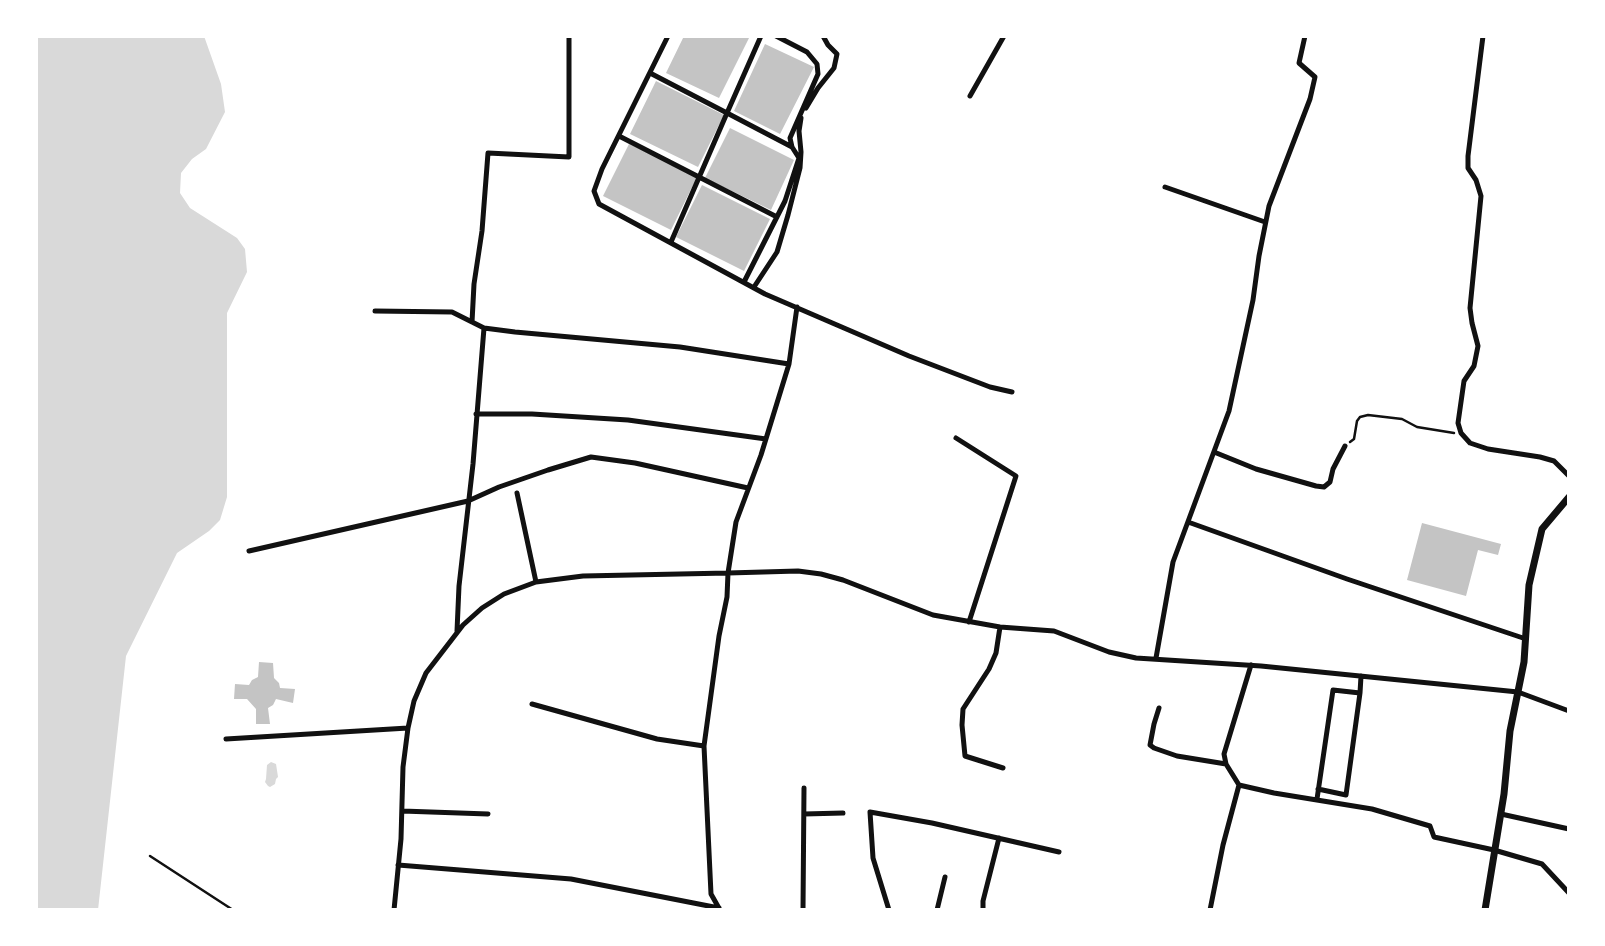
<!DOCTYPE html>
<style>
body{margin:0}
#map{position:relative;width:1605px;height:946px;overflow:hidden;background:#fff;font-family:Mulish,sans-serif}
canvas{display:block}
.frame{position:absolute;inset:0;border:38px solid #fff;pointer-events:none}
</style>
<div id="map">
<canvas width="1605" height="946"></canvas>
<div class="frame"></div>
</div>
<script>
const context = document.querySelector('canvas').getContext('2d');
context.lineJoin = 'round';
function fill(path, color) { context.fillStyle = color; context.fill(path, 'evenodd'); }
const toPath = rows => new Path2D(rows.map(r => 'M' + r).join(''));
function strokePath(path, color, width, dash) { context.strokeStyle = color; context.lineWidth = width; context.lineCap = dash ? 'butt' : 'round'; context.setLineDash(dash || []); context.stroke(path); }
const water = toPath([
 [36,36,204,36,221,84,225,112,206,149,192,159,181,173,180,193,190,208,237,238,245,249,247,272,227,313,227,497,220,520,209,531,177,553,126,656,98,910,36,910],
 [271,762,276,764,278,777,276,779,275,784,270,787,268,786,265,782,266,779,267,765]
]);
const building = toPath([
 [684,36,750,36,719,98,666,73],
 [765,44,814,67,780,134,734,111],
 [656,81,724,115,698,167,630,134],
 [730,128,794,160,771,210,705,178],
 [629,144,697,177,671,230,603,196],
 [702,185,770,219,744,271,676,237],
 [1422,523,1501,544,1498,555,1478,550,1466,596,1407,580],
 [259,662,273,663,274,678,279,683,280,688,295,689,293,703,276,699,273,705,268,708,270,724,256,724,256,709,247,699,234,699,235,684,249,685,252,680,258,677]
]);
const path = toPath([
 [1350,442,1354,439,1357,421,1360,417,1368,415,1402,419,1417,427,1454,433],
 [150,856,233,910]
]);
const minor = toPath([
 [668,36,602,169,594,191,599,204,765,294,909,356,990,387,1012,392],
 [761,36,727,113,792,147],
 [1483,36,1468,156,1468,168,1476,180,1481,196,1470,308,1472,323,1478,346,1474,366,1464,381,1458,423,1461,433,1470,443,1488,449,1540,457,1554,461,1569,476],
 [650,73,727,113,671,242],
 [970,96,1004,36],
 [806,108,818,88,834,68,837,54,828,45,823,36],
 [619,136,777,217],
 [1165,187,1265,222],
 [744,282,785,201,799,158,792,147,790,138,818,74,817,64,807,52,776,36],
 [754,287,777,252,788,215,800,168,801,152,799,131,801,118],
 [797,307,789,364,761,455,736,522,728,573,798,571,821,574,843,580,933,615,1000,627,1054,631,1109,652,1136,658,1261,666,1518,692,1569,711],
 [375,311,452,312,484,328,515,332,680,347,789,364],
 [472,322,474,284,482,231,488,153,569,157,569,36],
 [476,414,532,414,628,420,766,439],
 [956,438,1016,476,969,622],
 [1214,452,1256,469,1316,486,1324,487,1330,482,1333,469,1345,446],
 [517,493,536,582],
 [1188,522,1347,579,1526,639],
 [249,551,468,501,499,487,548,470,591,457,635,463,748,488],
 [1000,627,996,653,989,669,963,709,962,725,965,756,1003,768],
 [457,631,459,586,473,464,484,328],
 [1156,658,1173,562,1229,411,1253,300,1259,256,1269,206,1310,99,1315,77,1299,63,1305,36],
 [1251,665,1224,754,1226,764,1239,785,1274,793,1372,809,1430,826,1434,837,1494,850,1542,864,1569,893],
 [532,704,657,739,704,746],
 [1159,708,1154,724,1150,745,1154,748,1177,756,1226,764],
 [226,739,408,728],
 [1318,789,1346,795,1360,693],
 [1317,799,1333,690,1360,693,1361,676],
 [402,811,488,814],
 [804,814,843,813],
 [1501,814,1569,829],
 [398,865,571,879,719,908],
 [394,910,401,839,403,767,408,728,414,701,426,673,463,625,482,608,504,594,536,582,583,576,728,573,727,597,719,636,704,746,711,894,720,910],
 [803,910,804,788],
 [889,910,873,858,870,812,932,823,1059,852],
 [937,910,945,877],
 [983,910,983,901,999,838],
 [1210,910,1223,845,1239,785]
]);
const tertiary = toPath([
 [1485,910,1504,794,1510,731,1524,662,1529,585,1542,529,1569,497]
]);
fill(water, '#d9d9d9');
fill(building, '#c4c4c4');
strokePath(path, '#111', 2.5);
strokePath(minor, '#111', 5);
strokePath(tertiary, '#111', 7);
</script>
